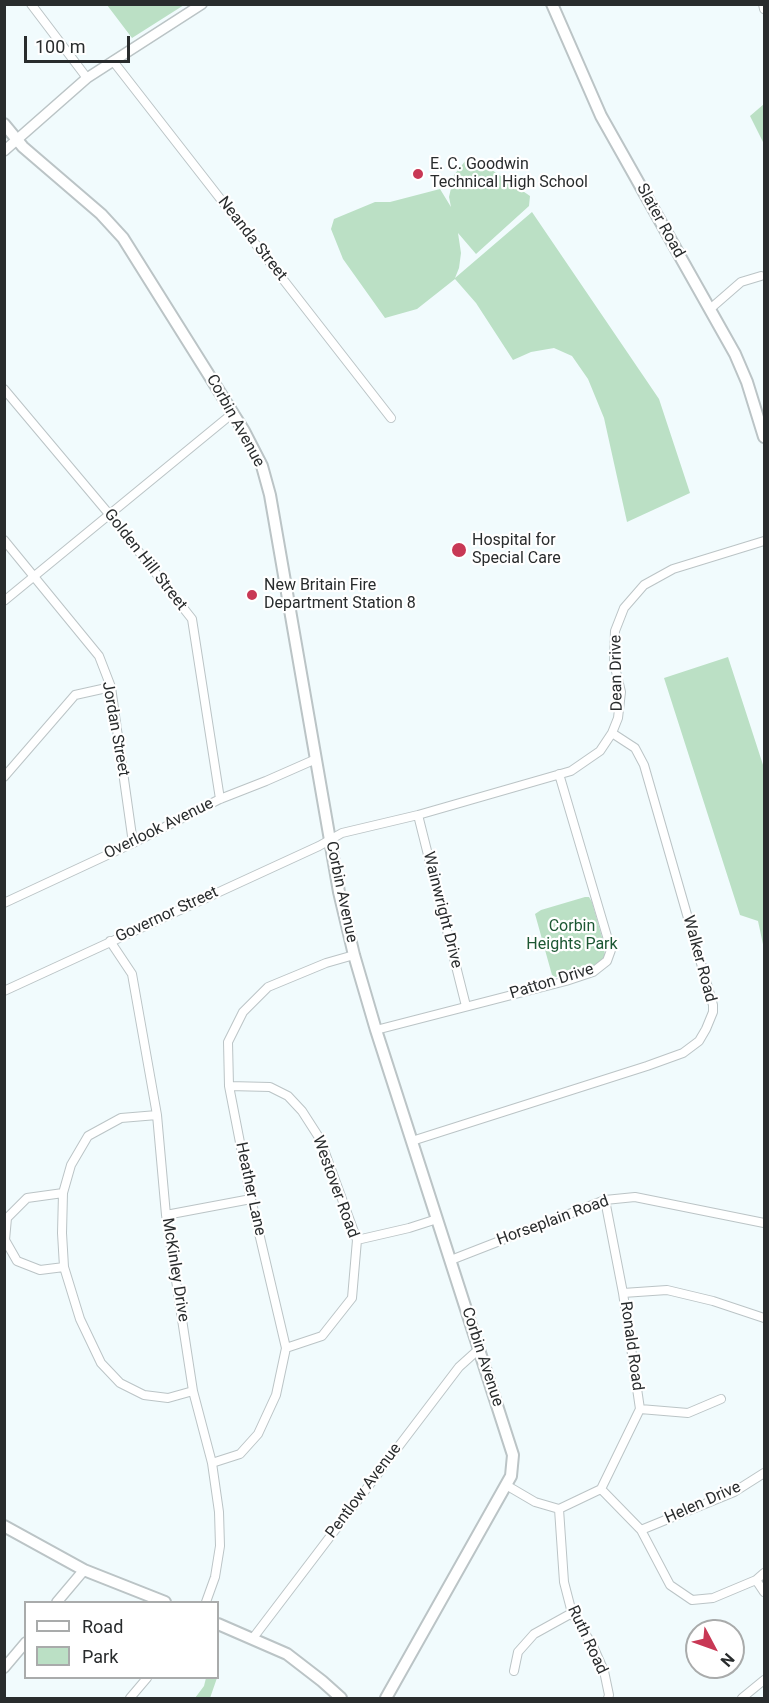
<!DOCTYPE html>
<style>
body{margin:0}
#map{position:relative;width:769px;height:1703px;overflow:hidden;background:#f1fbfd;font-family:Roboto,sans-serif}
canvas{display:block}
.frame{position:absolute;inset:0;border:6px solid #292c2d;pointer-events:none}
.legend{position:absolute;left:24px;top:1601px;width:195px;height:78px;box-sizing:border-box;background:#fff;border:2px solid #a9abab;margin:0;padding:8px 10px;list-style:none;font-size:18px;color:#292c2d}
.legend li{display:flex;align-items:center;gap:12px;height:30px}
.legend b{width:30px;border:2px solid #a9abab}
.north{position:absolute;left:685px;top:1619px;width:60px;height:60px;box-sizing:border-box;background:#fff;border:2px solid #a9abab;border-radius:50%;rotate:131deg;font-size:16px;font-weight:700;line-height:24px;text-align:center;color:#292c2d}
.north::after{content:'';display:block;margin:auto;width:21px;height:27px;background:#c83855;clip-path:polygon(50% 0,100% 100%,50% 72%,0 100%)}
.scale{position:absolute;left:24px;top:36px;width:106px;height:27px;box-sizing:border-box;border:3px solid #292c2d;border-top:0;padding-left:8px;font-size:18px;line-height:21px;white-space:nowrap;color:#292c2d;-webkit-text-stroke:4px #fff;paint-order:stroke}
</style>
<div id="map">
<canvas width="769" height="1703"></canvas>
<div class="frame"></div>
<ul class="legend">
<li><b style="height:8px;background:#fff"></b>Road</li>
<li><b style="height:16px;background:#bbe0c5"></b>Park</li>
</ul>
<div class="north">N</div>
<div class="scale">100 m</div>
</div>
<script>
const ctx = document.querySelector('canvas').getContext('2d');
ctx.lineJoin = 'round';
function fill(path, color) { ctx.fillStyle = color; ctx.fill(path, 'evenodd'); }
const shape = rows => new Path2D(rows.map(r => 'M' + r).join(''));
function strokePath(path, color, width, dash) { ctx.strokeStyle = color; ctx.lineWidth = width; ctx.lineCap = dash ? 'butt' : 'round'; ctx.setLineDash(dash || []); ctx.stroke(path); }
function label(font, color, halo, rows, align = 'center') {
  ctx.font = font + ' Roboto,sans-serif'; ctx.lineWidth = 4.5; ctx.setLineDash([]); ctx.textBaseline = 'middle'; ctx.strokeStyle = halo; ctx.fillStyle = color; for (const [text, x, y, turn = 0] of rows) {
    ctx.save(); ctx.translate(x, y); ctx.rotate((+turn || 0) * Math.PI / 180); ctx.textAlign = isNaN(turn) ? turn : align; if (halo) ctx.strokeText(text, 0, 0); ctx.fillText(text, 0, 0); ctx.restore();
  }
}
const green = shape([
 [107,5,184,5,132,38],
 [764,104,764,144,750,116],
 [470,155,530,196,529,206,476,254,458,233,461,253,459,268,455,278,532,212,659,399,690,493,627,522,604,418,588,379,572,356,554,348,531,352,513,360,476,303,455,279,417,309,385,318,343,259,331,229,334,219,375,202,390,202,440,189,451,207,449,197,454,175],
 [728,657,764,768,764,949,758,921,740,915,664,678],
 [585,897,589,897,592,902,604,944,605,957,594,968,555,977,552,975,535,914,541,910],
 [206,1678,217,1678,210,1698,195,1698,204,1686]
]);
const minor = shape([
 [31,4,87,78],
 [763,4,764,9],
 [113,61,391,418],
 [710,309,741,282,761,276],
 [4,389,109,514,192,619,220,799],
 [4,540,99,656,111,687,133,843],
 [4,601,233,413],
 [4,777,75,695,111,687],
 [418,815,466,1006],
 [4,903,133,843,220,799,266,781,316,759],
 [110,941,132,974,157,1115,166,1215,193,1391,212,1463,219,1512,220,1546,215,1577,206,1602],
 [4,991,319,846,342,833,418,815,571,771,600,751,612,733,618,718,621,692,614,663,615,631,624,608,644,585,673,569,764,541],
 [376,1030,566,981,593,972,607,961,611,950,609,943,559,774],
 [229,1086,270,1087,288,1096,302,1111,320,1139,357,1240,352,1298,322,1336,286,1348],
 [157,1115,121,1118,88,1136,71,1165,63,1193,62,1233,64,1267,80,1319,101,1363,120,1383,144,1395,168,1398,193,1391],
 [412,1141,647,1066,683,1053,699,1041,706,1029,713,1012,713,1005,644,765,635,748,612,733],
 [63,1193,27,1198,7,1218,5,1240,17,1261,40,1270,64,1267],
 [166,1215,251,1199],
 [357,1240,409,1228,437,1219],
 [451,1260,605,1200,635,1197,764,1223],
 [623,1293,667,1290,713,1301,764,1318],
 [640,1409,688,1413,721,1399],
 [212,1463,240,1454,258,1434,276,1395,286,1348,251,1199,229,1086,228,1042,243,1012,268,987,326,963,354,955],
 [506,1485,535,1502,559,1509,601,1489,640,1409,623,1293,605,1200],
 [601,1489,641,1530,670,1585,692,1600,713,1598,756,1580,764,1573],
 [559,1509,564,1582,572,1613,593,1646,604,1671,609,1695,608,1698],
 [641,1530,734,1492,764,1473],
 [756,1580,764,1592],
 [253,1638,459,1367,479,1349],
 [514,1671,518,1652,534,1634,572,1613],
 [130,1698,147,1678],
 [742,1698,764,1680]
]);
const tertiary = shape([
 [4,151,87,78,202,4],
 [57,1602,84,1570],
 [4,1668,26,1642]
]);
const secondary = shape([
 [552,4,601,116,735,354,747,382,764,437],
 [4,124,23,147,101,214,123,238,244,431,262,466,270,495,339,892,354,955,376,1030,513,1455,511,1476,386,1698],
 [4,1526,84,1570,165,1602],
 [218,1624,287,1654,322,1681,341,1698]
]);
const markers = [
 [418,174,6,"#c83855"],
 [459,550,8,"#c83855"],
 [252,595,6,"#c83855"]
];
const poiNames = [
 ["E. C. Goodwin",430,165],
 ["Technical High School",430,183],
 ["Hospital for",472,541],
 ["Special Care",472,559],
 ["New Britain Fire",264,586],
 ["Department Station 8",264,604]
];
const streetNames = [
 ["Slater Road",660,221,61],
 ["Neanda Street",252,239,52],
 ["Corbin Avenue",235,421,61],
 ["Golden Hill Street",145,560,52],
 ["Dean Drive",617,673,-91],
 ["Jordan Street",115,729,80],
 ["Overlook Avenue",159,829,-26],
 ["Corbin Avenue",341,892,78],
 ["Wainwright Drive",442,910,76],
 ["Governor Street",167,915,-25],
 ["Walker Road",699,959,75],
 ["Patton Drive",552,982,-17],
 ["Westover Road",335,1187,70],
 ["Heather Lane",250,1189,78],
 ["Horseplain Road",553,1221,-20],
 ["McKinley Drive",175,1270,81],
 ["Ronald Road",631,1346,82],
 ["Corbin Avenue",482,1357,72],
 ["Pentlow Avenue",364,1491,-53],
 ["Helen Drive",703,1503,-24],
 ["Ruth Road",587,1640,65]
];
const parkNames = [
 ["Corbin",572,927],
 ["Heights Park",572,945]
];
fill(green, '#bbe0c5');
strokePath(minor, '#bbc4c6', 10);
strokePath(tertiary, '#bbc4c6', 12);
strokePath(secondary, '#bbc4c6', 14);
strokePath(minor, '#fff', 8);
strokePath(tertiary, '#fff', 9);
strokePath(secondary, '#fff', 10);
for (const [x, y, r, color] of markers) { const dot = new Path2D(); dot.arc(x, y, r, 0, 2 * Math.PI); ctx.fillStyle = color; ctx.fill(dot); strokePath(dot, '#fff', 2); }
label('16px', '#292c2d', '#fff', poiNames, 'left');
label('16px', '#292c2d', '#fff', streetNames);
label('16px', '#1c5733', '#fff', parkNames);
</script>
